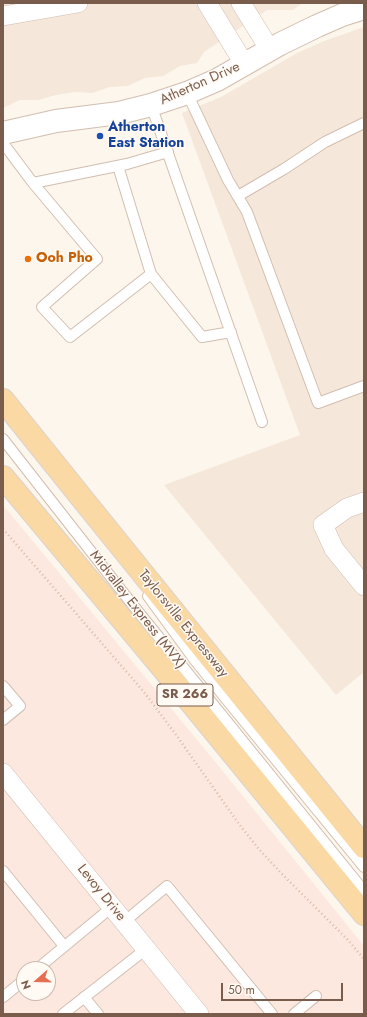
<!DOCTYPE html>
<style>
body{margin:0}
#map{position:relative;width:367px;height:1017px;overflow:hidden;background:#fdf6ec;font-family:Jost,sans-serif}
canvas{display:block}
.frame{position:absolute;inset:0;border:4px solid #7a5c4d;pointer-events:none}
.north{position:absolute;left:16px;top:961px;width:40px;height:40px;box-sizing:border-box;background:#fffaf3;border:1px solid #cabbb1;border-radius:50%;rotate:250deg;font-size:11px;font-weight:700;line-height:16px;text-align:center;color:#7a5c4d}
.north::after{content:'';display:block;margin:auto;width:14px;height:18px;background:#e76f51;clip-path:polygon(50% 0,100% 100%,50% 72%,0 100%)}
.scale{position:absolute;left:221px;top:983px;width:122px;height:18px;box-sizing:border-box;border:2px solid #7a5c4d;border-top:0;padding-left:5px;font-size:12px;line-height:14px;white-space:nowrap;color:#7a5c4d;-webkit-text-stroke:3px #fffaf3;paint-order:stroke}
</style>
<div id="map">
<canvas width="367" height="1017"></canvas>
<div class="frame"></div>
<div class="north">N</div>
<div class="scale">50 m</div>
</div>
<script>
const ctx = document.querySelector('canvas').getContext('2d');
ctx.lineJoin = 'round';
function fill(path, color) { ctx.fillStyle = color; ctx.fill(path, 'evenodd'); }
const shape = rows => new Path2D(rows.map(r => 'M' + r).join(''));
function strokePath(path, color, width, dash) { ctx.strokeStyle = color; ctx.lineWidth = width; ctx.lineCap = dash ? 'butt' : 'round'; ctx.setLineDash(dash || []); ctx.stroke(path); }
function label(font, color, halo, rows, align = 'center') {
  ctx.font = font + ' Jost,sans-serif'; ctx.lineWidth = 3; ctx.setLineDash([]); ctx.textBaseline = 'middle'; ctx.strokeStyle = halo; ctx.fillStyle = color; for (const [text, x, y, turn = 0] of rows) {
    ctx.save(); ctx.translate(x, y); ctx.rotate((+turn || 0) * Math.PI / 180); ctx.textAlign = isNaN(turn) ? turn : align; if (halo) ctx.strokeText(text, 0, 0); ctx.fillText(text, 0, 0); ctx.restore();
  }
}
const residential = shape([
 [3,3,303,3,293,10,267,10,204,52,197,63,180,66,163,76,145,78,128,86,110,87,92,93,75,92,56,95,38,100,20,100,3,108],
 [364,27,364,672,336,695,164,485,300,435,182,113,221,97,297,53,324,41]
]);
const commercial = shape([
 [3,505,217,764,364,946,364,1014,3,1014],
 [24,969,48,969,48,993,24,993]
]);
const path = shape([
 [3,529,144,692,174,732,239,824,258,848,281,873,347,939,364,959]
]);
const service = shape([
 [187,93,228,180,247,212,318,403,364,386],
 [151,105,262,422],
 [3,143,33,183,127,164,168,152],
 [33,183,97,259,42,307,70,337,151,274,118,166],
 [238,196,284,169,325,142,364,123],
 [151,274,202,337,231,332],
 [3,439,132,604,364,891],
 [148,596,194,659,231,705,364,867],
 [3,686,20,706,3,720],
 [3,871,64,946],
 [124,922,167,886,272,1014],
 [37,969,112,907],
 [3,997,24,980],
 [84,997,98,1014],
 [63,1014,146,949],
 [294,1014,316,996]
]);
const minor = shape([
 [207,3,245,65],
 [241,3,270,50],
 [3,16,78,3],
 [364,502,347,508,323,525,334,549,364,586],
 [3,773,199,1014]
]);
const tertiary = shape([
 [3,133,56,121,119,113,151,105,187,93,217,80,280,44,317,26,342,15,364,8]
]);
const primary = shape([
 [3,400,89,507,364,847],
 [3,477,161,666,364,914]
]);
const markers = [
 [100,136,4,"#1a4fb4"],
 [28,259,4,"#e8710a"]
];
const shields = [
 [185,695,56]
];
const shieldNames = [
 ["SR 266",185,695]
];
const streetNames = [
 ["Atherton Drive",200,84,-24],
 ["Midvalley Express (MVX)",137,610,52],
 ["Taylorsville Expressway",183,624,51],
 ["Levoy Drive",101,893,51]
];
const transitNames = [
 ["Atherton",108,128],
 ["East Station",108,144]
];
const foodNames = [
 ["Ooh Pho",36,259]
];
fill(residential, '#f5e8da');
fill(commercial, '#fde8e0');
strokePath(service, '#d1beb0', 12);
strokePath(minor, '#d1beb0', 20);
strokePath(tertiary, '#d1beb0', 24);
strokePath(primary, '#dad1cd', 24);
strokePath(path, '#d9b8a5', 2.5, [1, 3]);
strokePath(service, '#fff', 10);
strokePath(minor, '#fff', 19);
strokePath(tertiary, '#fff', 22);
strokePath(primary, '#fbd9a5', 22);
for (const [x, y, r, color] of markers) { const dot = new Path2D(); dot.arc(x, y, r, 0, 2 * Math.PI); ctx.fillStyle = color; ctx.fill(dot); strokePath(dot, '#fffaf3', 1.5); }
for (const [x, y, w] of shields) { const box = new Path2D(); box.roundRect(x - w / 2, y - 11, w, 22, 3); ctx.fillStyle = '#fffaf3'; ctx.fill(box); strokePath(box, '#7a5c4d', 1); }
label('bold 13px', '#7a5c4d', null, shieldNames);
label('14px', '#7a5c4d', '#fffaf3', streetNames);
label('bold 14px', '#164399', '#fffaf3', transitNames, 'left');
label('bold 14px', '#c56008', '#fffaf3', foodNames, 'left');
</script>
